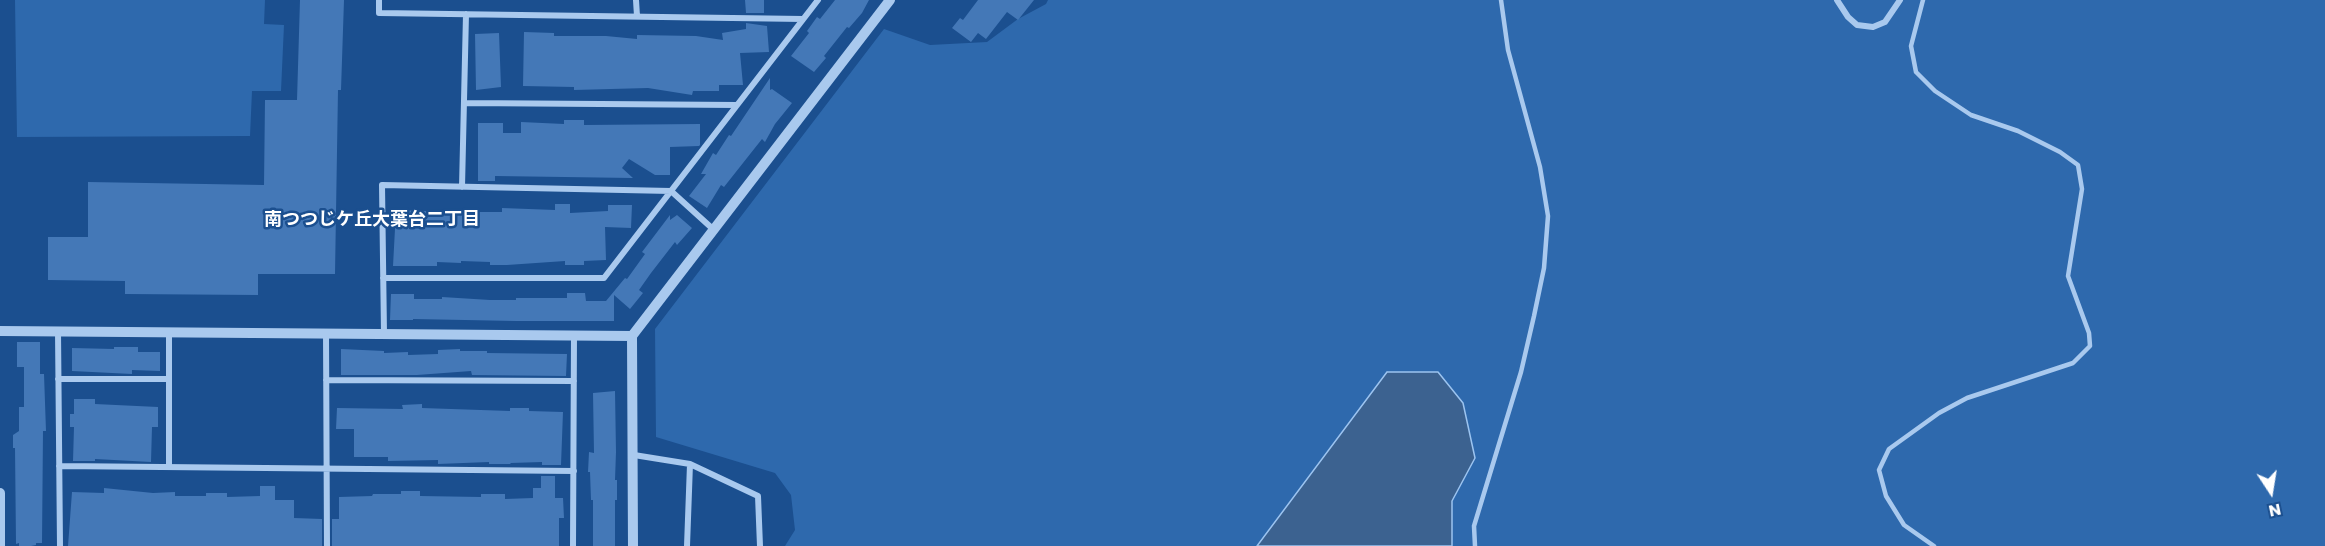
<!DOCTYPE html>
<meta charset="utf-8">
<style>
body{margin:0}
#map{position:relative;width:2325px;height:546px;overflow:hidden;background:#1b4f8f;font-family:Poppins,sans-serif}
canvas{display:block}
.north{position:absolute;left:2241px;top:462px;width:60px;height:60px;-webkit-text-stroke:4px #1b4f8f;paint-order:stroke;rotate:168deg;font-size:16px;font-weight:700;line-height:24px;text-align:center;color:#fff}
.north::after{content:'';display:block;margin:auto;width:21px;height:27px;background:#fff;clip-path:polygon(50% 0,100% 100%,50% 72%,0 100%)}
</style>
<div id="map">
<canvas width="2325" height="546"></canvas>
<div class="north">N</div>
</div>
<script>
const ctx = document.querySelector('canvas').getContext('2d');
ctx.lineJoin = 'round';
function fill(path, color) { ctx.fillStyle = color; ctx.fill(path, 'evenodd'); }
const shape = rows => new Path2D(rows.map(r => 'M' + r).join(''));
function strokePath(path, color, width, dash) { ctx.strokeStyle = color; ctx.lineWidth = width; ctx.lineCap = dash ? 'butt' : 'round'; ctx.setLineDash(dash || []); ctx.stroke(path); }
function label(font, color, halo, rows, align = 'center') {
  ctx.font = font + ' Poppins,"Noto Sans JP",sans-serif'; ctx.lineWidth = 5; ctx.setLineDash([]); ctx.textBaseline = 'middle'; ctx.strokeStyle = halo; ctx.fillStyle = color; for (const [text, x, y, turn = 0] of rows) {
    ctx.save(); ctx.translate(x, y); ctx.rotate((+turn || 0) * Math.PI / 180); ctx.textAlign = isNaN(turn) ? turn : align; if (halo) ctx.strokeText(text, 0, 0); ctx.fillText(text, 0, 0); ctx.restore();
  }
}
const green = shape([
 [15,0,265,0,264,24,284,25,281,91,252,91,250,136,17,137],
 [1048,0,2325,0,2325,546,1452,546,1452,501,1475,458,1387,372,1257,546,785,546,795,530,791,495,775,473,656,437,655,329,884,29,930,45,987,42,1018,19,1046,4]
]);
const water = shape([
 [1387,372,1438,372,1463,403,1475,458,1452,501,1452,546,1257,546,1387,372]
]);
const building = shape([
 [300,0,344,0,341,90,338,90,335,274,258,274,258,295,125,294,125,281,48,280,48,237,88,237,88,182,264,185,265,100,297,100],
 [745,0,764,0,764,13,746,13],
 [835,0,869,0,862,13,849,28,847,27,824,56,826,58,814,72,791,56,809,33,807,31,817,17,820,19],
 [978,0,1034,0,1018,20,1007,12,986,39,978,33,971,42,952,28,960,18,963,20],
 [746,23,767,26,769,52,740,53,743,85,719,85,719,91,693,91,692,95,648,88,574,90,574,87,523,86,524,32,554,33,554,36,606,36,637,39,637,35,696,36,723,40,722,33,746,29],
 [499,33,501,87,476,90,475,34],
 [770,78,770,90,772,89,792,103,775,124,765,142,762,139,724,187,721,185,707,208,689,196,706,174,701,174,713,153,716,155,729,135,731,136],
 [564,120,584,120,584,125,700,124,700,145,699,146,670,147,670,175,655,175,629,159,622,168,633,178,495,176,495,181,478,181,478,123,503,123,503,133,521,133,521,122,564,124],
 [555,204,570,204,570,213,608,211,608,205,632,205,631,228,605,227,606,260,584,261,584,265,565,265,565,261,507,265,490,265,490,262,461,261,461,263,437,262,437,266,393,266,396,210,451,212,451,210,470,210,470,212,502,212,502,208,555,210],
 [670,215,670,220,677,215,692,228,677,245,675,242,651,273,639,290,643,293,630,309,614,295,614,321,516,321,413,319,413,320,390,320,391,294,414,294,414,299,442,299,442,297,490,300,516,300,516,298,567,298,567,293,585,293,586,301,606,301,625,278,627,279,645,254,642,252],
 [17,342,40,342,40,374,44,374,46,431,43,431,42,543,36,543,36,545,31,546,19,546,19,543,16,544,15,448,13,448,13,435,19,431,19,407,24,407,24,367,17,367],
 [114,347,138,347,138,352,160,352,160,371,132,370,132,374,72,371,72,348,114,349],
 [341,349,384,351,384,353,408,352,408,355,438,354,438,350,460,349,460,351,487,351,487,353,567,354,566,376,472,375,471,371,417,375,341,375],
 [615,391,616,452,615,480,617,480,617,500,615,500,615,546,593,546,593,500,591,500,590,472,588,472,589,452,594,453,593,393],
 [74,399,95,399,95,404,158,407,158,427,152,427,151,462,95,459,95,461,73,461,74,427,70,427,70,414,74,414],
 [422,404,422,408,510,411,510,408,529,408,529,411,563,412,561,465,542,465,542,462,511,463,510,464,489,464,489,462,438,464,438,460,388,461,388,457,354,457,354,429,336,429,337,408,403,409,402,405],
 [541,476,555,476,555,498,563,498,564,518,559,518,559,546,332,546,332,519,339,519,339,497,372,496,373,494,401,494,401,491,420,491,420,496,481,497,481,494,505,494,505,499,533,498,533,488,541,488],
 [260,486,275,486,275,500,294,500,294,518,322,519,322,546,68,546,72,492,104,493,104,488,153,493,175,492,175,496,206,496,206,493,227,493,227,497,260,496]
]);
const service = shape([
 [1923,0,1911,46,1916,72,1935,91,1971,115,2018,131,2060,152,2078,165,2082,189,2068,276,2089,333,2090,346,2073,363,1967,398,1939,413,1889,449,1879,470,1886,496,1904,525,1934,546],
 [1475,546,1474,526,1521,372,1534,316,1544,268,1548,216,1540,167,1508,50,1501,0]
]);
const minor = shape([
 [379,0,379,13,803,19],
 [636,0,637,16],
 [1837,0,1848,17,1857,25,1873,27,1885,22,1900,0],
 [464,103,737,105],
 [462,187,466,14],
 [383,278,604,278,818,0],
 [58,331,60,546],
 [169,332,169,467],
 [326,333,327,546],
 [384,334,382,185,671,191,714,230],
 [58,379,169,379],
 [326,380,574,381],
 [634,455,690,464,758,496,760,546],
 [59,466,574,471],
 [573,546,574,335],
 [687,546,690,464]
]);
const tertiary = shape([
 [0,331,632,336],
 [0,493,0,546],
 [633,546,632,336,890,0]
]);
const neighbourhoodNames = [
 ["南つつじケ丘大葉台二丁目",372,220]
];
fill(green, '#2e69ad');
fill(water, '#3c6290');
strokePath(water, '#9cc4f0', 1.5);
fill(building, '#4478b7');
strokePath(service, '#a9c9ee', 4.5);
strokePath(minor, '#a9c9ee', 6);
strokePath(tertiary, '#a9c9ee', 10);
label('bold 18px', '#fff', '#1b4f8f', neighbourhoodNames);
</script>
